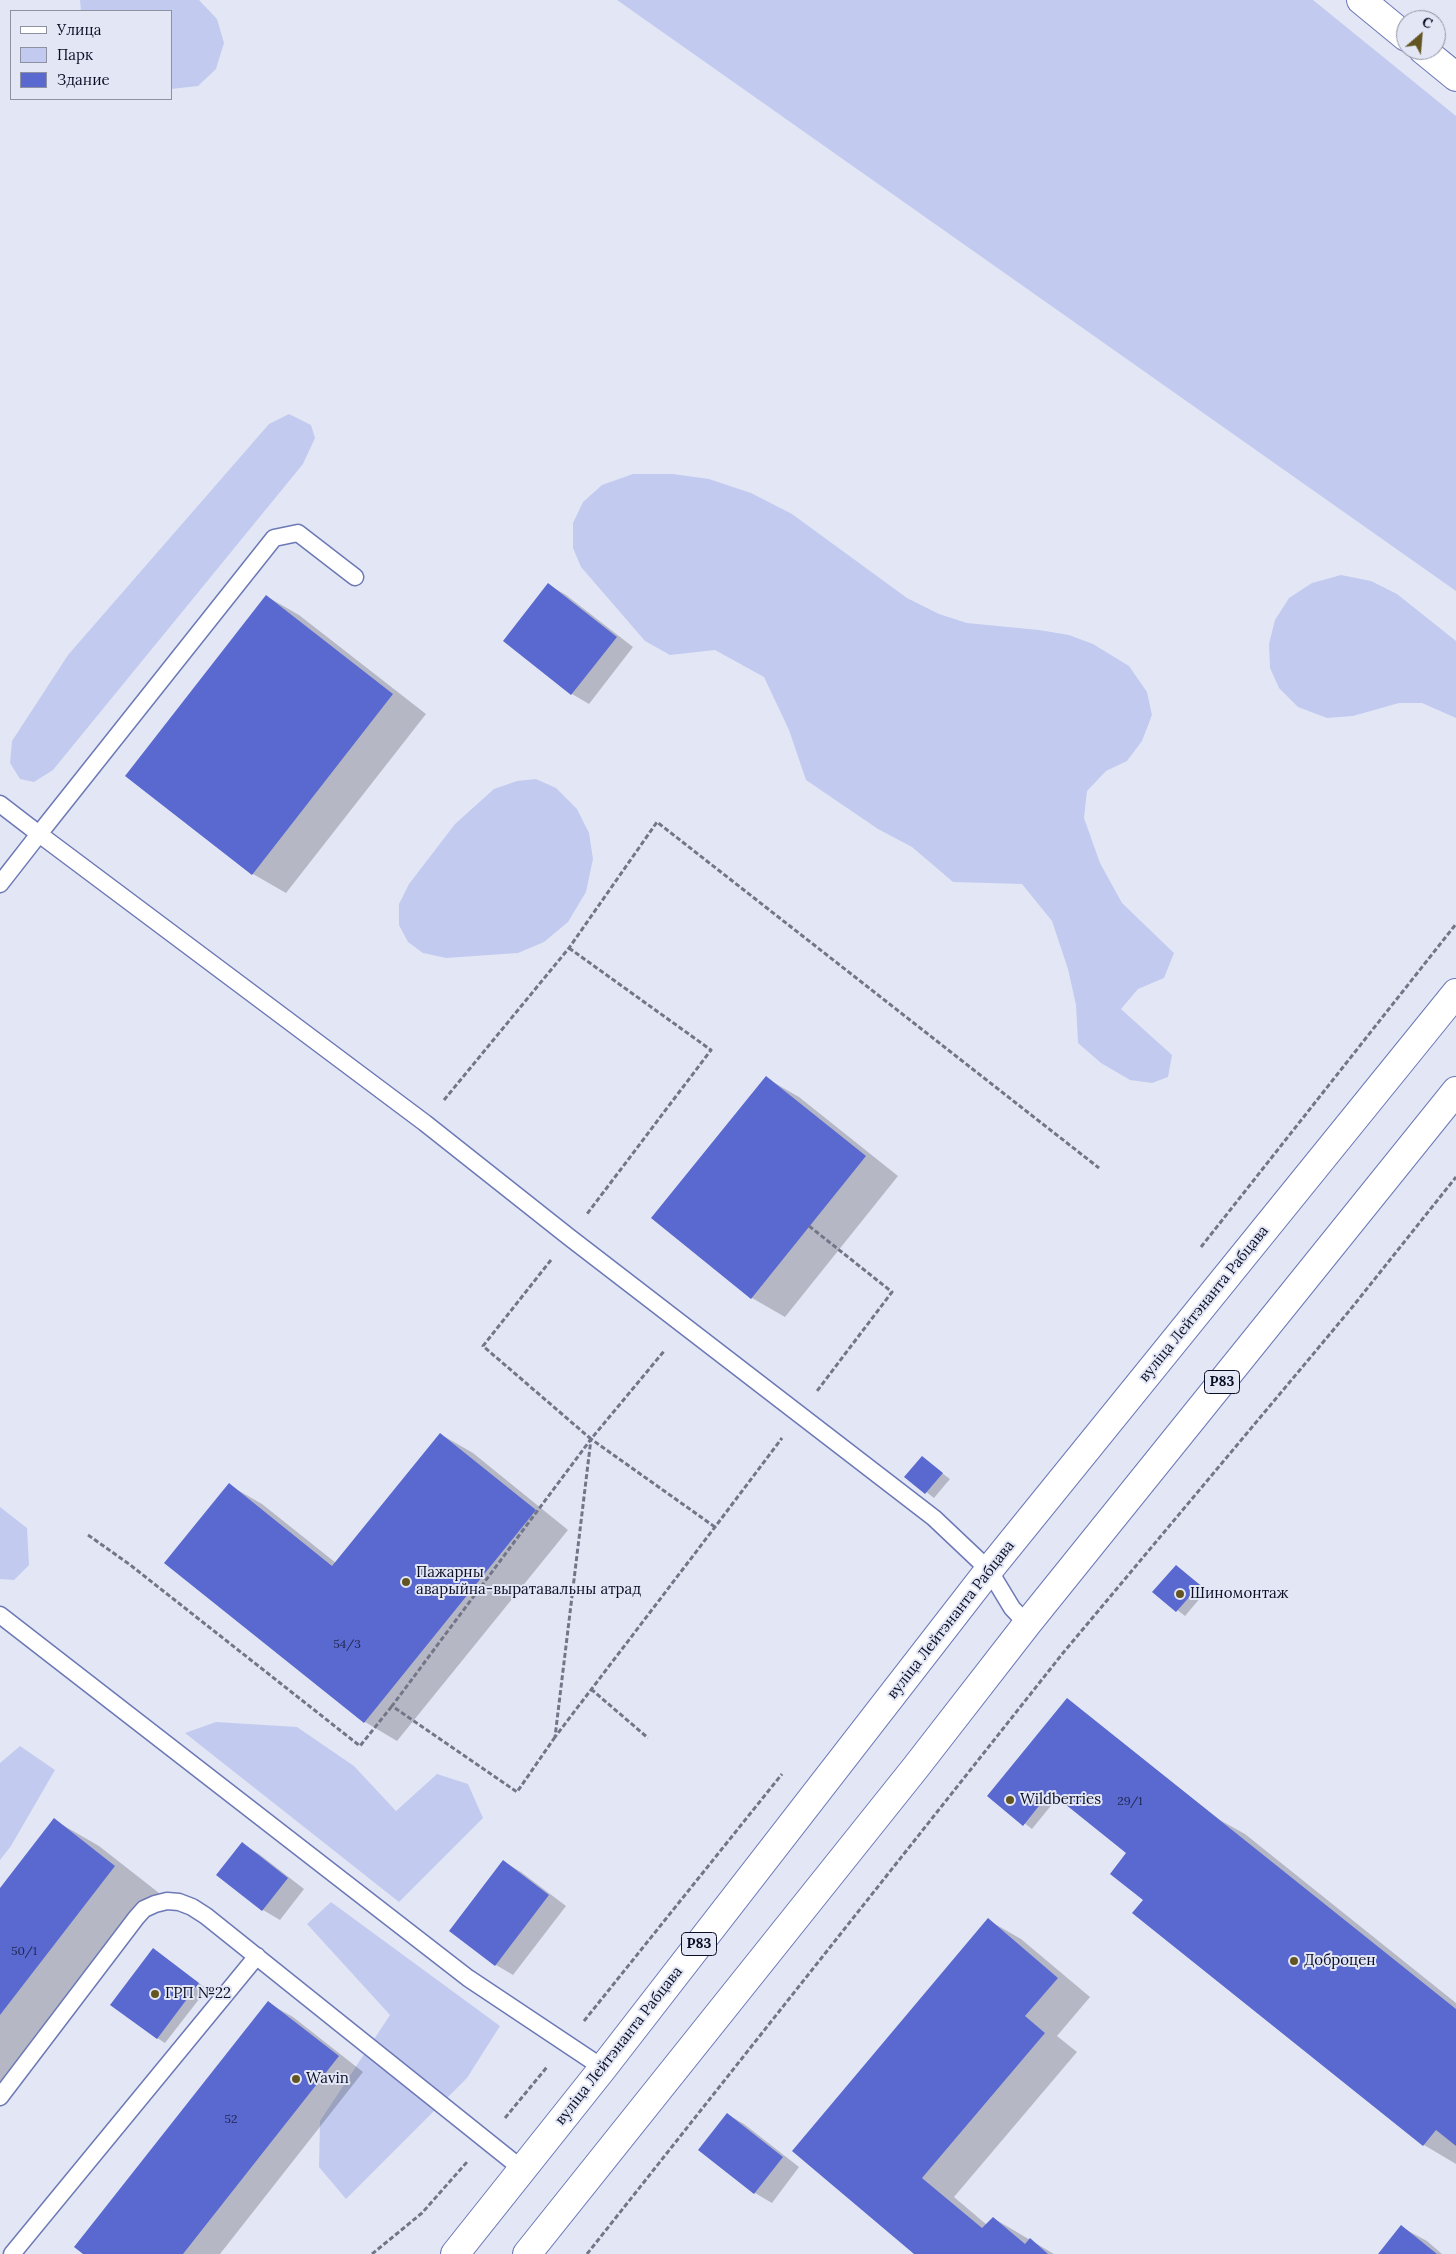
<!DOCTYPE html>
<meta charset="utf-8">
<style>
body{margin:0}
#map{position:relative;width:1456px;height:2254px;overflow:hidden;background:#e3e7f5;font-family:Lora,serif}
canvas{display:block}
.legend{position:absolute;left:10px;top:10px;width:162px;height:90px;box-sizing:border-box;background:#e3e7f5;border:1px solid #8d91a2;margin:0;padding:6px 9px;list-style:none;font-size:15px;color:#0b0f26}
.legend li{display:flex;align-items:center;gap:10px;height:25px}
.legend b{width:25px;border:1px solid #8d91a2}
.north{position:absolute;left:1396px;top:10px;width:50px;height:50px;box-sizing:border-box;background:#e3e7f5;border:1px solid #8d91a2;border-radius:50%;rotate:27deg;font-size:14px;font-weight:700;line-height:20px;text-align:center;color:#0b0f26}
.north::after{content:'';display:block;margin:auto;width:18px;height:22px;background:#635522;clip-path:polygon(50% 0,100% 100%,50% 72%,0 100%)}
</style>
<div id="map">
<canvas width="1456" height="2254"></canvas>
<ul class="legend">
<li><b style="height:6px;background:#fff"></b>Улица</li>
<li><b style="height:14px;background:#c2cbef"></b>Парк</li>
<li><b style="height:14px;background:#5a69cf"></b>Здание</li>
</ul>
<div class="north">С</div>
</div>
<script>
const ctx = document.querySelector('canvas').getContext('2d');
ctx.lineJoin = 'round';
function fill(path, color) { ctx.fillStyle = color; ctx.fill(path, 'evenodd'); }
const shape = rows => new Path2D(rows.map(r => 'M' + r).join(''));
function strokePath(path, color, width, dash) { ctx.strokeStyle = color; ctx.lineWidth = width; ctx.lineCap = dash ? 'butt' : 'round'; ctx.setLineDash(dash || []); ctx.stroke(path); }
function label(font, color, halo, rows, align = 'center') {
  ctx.font = font + ' Lora,serif'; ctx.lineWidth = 4; ctx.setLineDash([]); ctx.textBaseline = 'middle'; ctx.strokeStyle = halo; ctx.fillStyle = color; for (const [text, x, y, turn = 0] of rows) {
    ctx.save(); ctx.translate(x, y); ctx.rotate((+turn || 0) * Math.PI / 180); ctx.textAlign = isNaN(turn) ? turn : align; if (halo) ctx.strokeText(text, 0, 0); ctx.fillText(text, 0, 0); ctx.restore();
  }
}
const green = shape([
 [80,0,199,0,217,19,224,43,216,69,198,86,171,89,171,11,81,11],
 [617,0,1313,0,1456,116,1456,591],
 [289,414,311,425,315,438,303,464,53,770,34,782,20,779,10,763,12,741,68,655,269,424],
 [633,474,673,474,709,479,751,493,792,514,907,598,939,614,967,623,1039,630,1069,635,1093,644,1129,666,1147,692,1152,715,1142,741,1127,761,1106,771,1087,791,1084,818,1100,863,1122,903,1174,953,1164,978,1138,989,1121,1009,1172,1055,1168,1077,1152,1083,1130,1080,1101,1063,1078,1043,1076,1005,1068,969,1052,921,1022,884,953,882,912,847,878,829,806,780,789,730,764,677,715,650,670,655,645,641,581,567,573,548,573,523,583,502,602,485],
 [1341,575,1371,581,1397,594,1456,641,1456,718,1422,703,1399,703,1353,716,1327,718,1298,707,1279,688,1270,668,1269,644,1275,620,1289,598,1312,583],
 [536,779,556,788,577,809,589,833,593,859,586,892,568,922,544,942,518,953,446,958,423,953,408,942,399,925,399,904,409,884,455,824,494,789,517,781],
 [0,1507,27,1528,29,1565,14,1580,0,1579],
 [216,1722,297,1727,354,1766,396,1811,437,1774,468,1784,483,1818,399,1902,185,1733],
 [20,1746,55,1770,11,1846,0,1860,0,1763],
 [331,1902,500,2026,467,2078,346,2199,319,2167,320,2121,390,2015,307,1924]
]);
const shadow = shape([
 [549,585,566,595,633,647,589,704,572,694,504,641],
 [266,596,299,615,426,714,286,893,253,874],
 [766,1078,799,1097,898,1176,785,1317,752,1298],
 [440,1434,473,1453,568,1530,397,1741,365,1722,229,1485,262,1504,336,1563],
 [922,1458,950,1479,934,1498,906,1476],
 [1176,1566,1207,1590,1185,1616,1154,1592],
 [1067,1699,1220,1820,1245,1834,1456,2003,1456,2164,1424,2145,1134,1913,1144,1900,1128,1853,1058,1797,1032,1829,989,1796],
 [54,1820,99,1846,159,1893,0,2099,0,1890],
 [242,1844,259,1854,304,1889,280,1920,263,1910,218,1875],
 [504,1862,521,1872,566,1906,513,1975,496,1965,451,1931],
 [988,1920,1021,1939,1090,1997,1057,2036,1077,2052,954,2197,987,2225,993,2218,1054,2254,916,2254,794,2150],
 [153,1950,207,1989,165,2043,157,2038],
 [268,2003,293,2017,363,2072,220,2254,85,2254],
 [727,2114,744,2124,799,2167,772,2203,755,2193],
 [1401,2227,1427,2241,1442,2254,1380,2254]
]);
const building = shape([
 [548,583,617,637,571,695,503,641],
 [266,595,393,694,252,875,125,776],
 [766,1076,866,1156,751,1299,651,1218],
 [440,1433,536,1510,364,1723,164,1563,229,1483,332,1566],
 [922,1456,943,1473,925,1494,904,1477],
 [1176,1565,1200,1585,1176,1612,1152,1592],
 [1067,1698,1456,2009,1456,2146,1436,2130,1423,2146,1132,1913,1143,1900,1110,1874,1126,1853,1050,1792,1023,1826,987,1796],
 [54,1818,115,1866,0,2015,0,1888],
 [242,1842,288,1878,262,1911,216,1875],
 [503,1860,549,1895,495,1966,449,1931],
 [988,1918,1058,1978,1025,2016,1045,2033,922,2178,982,2228,993,2217,1025,2244,1030,2238,1048,2254,914,2254,792,2151],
 [153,1948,199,1983,157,2039,110,2005],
 [268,2001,339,2056,183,2254,83,2254,74,2247],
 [727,2113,783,2157,754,2194,698,2150],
 [1401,2225,1437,2254,1378,2254]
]);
const path = shape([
 [569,948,711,1050,587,1214],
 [444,1100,569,948,657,822,1099,1168],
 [809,1226,892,1292,817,1391],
 [1201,1247,1456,924],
 [551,1260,483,1346,591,1439],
 [715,1527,591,1439,555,1737,715,1527,782,1438],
 [88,1535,129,1564,360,1746,392,1706],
 [591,1689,648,1738],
 [555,1737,517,1792,392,1706,591,1439,665,1350],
 [584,2021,782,1774],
 [505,2118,547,2067],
 [372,2254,422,2213,467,2162],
 [587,2254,1063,1653,1350,1310,1456,1177]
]);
const service = shape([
 [0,804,39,834,274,538,298,533,355,577],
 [0,884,39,834,425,1123,569,1237,934,1518,989,1570,1012,1608,1027,1624],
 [0,1615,468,1978,603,2068],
 [0,2097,136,1918,144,1909,155,1904,167,1901,179,1902,192,1907,206,1916,522,2169],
 [12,2254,257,1956]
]);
const minor = shape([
 [1361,0,1406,37],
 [1423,50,1456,77]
]);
const trunk = shape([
 [455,2254,603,2068,989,1570,1456,993],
 [527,2254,916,1767,1027,1624,1456,1091]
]);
const markers = [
 [406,1582,5,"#635522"],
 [1180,1594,5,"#635522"],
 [1010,1800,5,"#635522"],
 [1294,1961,5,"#635522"],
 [155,1994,5,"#635522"],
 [296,2079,5,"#635522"]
];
const numberNames = [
 ["54/3",347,1645],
 ["29/1",1130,1802],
 ["50/1",24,1952],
 ["52",231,2120]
];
const shields = [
 [1222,1382,35],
 [699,1944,35]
];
const shieldNames = [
 ["Р83",1222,1382],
 ["Р83",699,1944]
];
const streetNames = [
 ["вуліца Лейтэнанта Рабцава",1204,1304,-51],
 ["вуліца Лейтэнанта Рабцава",951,1620,-52],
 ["вуліца Лейтэнанта Рабцава",619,2046,-52]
];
const poiNames = [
 ["Пажарны",416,1573],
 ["аварыйна-выратавальны атрад",416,1590],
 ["Шиномонтаж",1190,1594],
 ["Wildberries",1020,1800],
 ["Доброцен",1304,1961],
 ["ГРП №22",165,1994],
 ["Wavin",306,2079]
];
fill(green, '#c2cbef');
fill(shadow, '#0003');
fill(building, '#5a69cf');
strokePath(service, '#6c79b6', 19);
strokePath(minor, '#6c79b6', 30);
strokePath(trunk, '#6c79b6', 30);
strokePath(path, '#727688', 3, [5, 2.5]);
strokePath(service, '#fff', 16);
strokePath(minor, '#fff', 28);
strokePath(trunk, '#fff', 28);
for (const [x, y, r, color] of markers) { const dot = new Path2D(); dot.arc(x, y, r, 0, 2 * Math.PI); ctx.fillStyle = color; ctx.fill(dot); strokePath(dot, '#e3e7f5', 2); }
label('12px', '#1f2650', null, numberNames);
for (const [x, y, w] of shields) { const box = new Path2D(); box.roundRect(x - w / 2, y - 11.5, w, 23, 4); ctx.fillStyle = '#e3e7f5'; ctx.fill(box); strokePath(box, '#0b0f26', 1); }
label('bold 14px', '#0b0f26', null, shieldNames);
label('15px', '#0b0f26', '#e3e7f5', streetNames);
label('15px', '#0b0f26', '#e3e7f5', poiNames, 'left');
</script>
